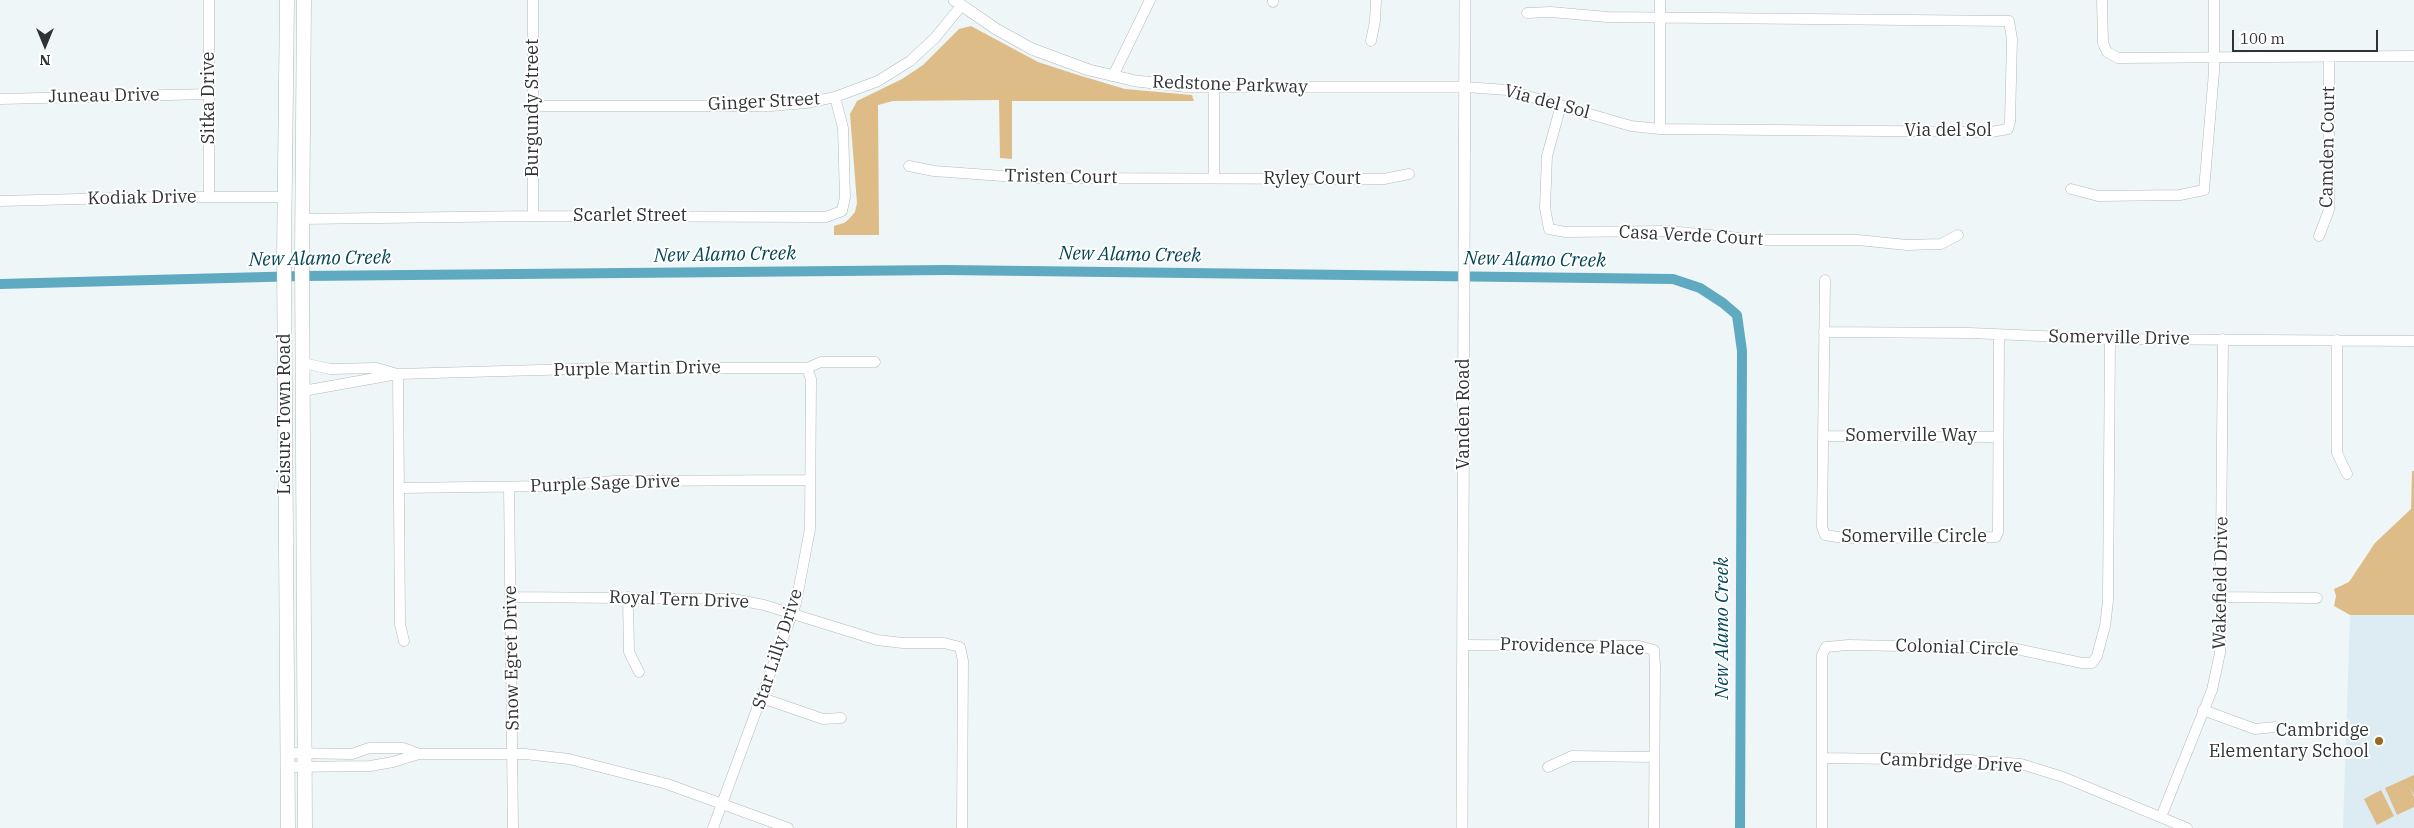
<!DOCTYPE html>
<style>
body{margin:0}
#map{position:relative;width:2414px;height:828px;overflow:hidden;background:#eff6f8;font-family:"IBM Plex Serif",serif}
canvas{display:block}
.north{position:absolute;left:20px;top:20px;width:50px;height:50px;-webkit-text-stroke:4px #fff;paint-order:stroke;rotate:180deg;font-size:14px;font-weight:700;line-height:20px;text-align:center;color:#303334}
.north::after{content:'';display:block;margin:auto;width:18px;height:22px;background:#303334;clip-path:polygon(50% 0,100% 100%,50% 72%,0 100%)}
.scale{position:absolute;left:2232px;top:30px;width:146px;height:22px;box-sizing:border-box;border:2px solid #303334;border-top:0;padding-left:6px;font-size:15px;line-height:18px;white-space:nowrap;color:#303334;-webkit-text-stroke:4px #fff;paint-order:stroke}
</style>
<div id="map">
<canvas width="2414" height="828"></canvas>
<div class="north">N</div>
<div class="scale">100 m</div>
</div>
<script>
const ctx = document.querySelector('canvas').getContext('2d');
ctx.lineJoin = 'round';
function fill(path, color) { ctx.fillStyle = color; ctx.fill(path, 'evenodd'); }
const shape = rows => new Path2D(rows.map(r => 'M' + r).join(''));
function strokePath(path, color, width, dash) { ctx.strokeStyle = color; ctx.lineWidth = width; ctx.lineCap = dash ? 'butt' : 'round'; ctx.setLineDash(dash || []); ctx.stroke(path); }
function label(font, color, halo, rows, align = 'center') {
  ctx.font = font + ' "IBM Plex Serif",serif'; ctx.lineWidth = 4; ctx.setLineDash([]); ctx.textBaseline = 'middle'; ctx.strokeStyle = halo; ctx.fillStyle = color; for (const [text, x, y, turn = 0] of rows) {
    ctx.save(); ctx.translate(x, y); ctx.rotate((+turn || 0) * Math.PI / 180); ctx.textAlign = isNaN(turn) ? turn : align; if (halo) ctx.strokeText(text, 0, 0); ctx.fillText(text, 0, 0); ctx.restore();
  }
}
const built = shape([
 [2350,615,2414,615,2414,828,2343,828]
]);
const green = shape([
 [971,26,1038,62,1078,75,1125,89,1192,95,1194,101,1012,101,1012,159,1000,158,999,100,893,101,878,105,879,235,834,235,834,226,844,223,849,219,855,212,857,203,850,114,857,101,902,79,923,65,959,29],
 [2412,471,2414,471,2414,615,2350,615,2334,606,2336,596,2334,589,2349,582,2375,543,2411,509],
 [2414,775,2414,795,2410,788,2414,797,2414,807,2397,815,2385,788],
 [2381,790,2394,816,2377,825,2364,799]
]);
const canal = shape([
 [0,284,303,276,946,270,1673,279,1700,288,1723,303,1737,315,1742,351,1740,828]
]);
const minor = shape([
 [533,0,533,216],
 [2102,0,2103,43,2107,52,2118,58,2414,56],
 [1273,2,1273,0],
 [1371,41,1375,21,1376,0],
 [1113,76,1150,0],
 [1465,87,1507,90,1631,126,1660,129,1991,132,2008,129,2010,122,2012,39,2009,21,1607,17,1551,12,1527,13],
 [0,99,209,94],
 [1561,105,1547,156,1545,208,1549,229,1565,232,1668,231,1761,240,1858,240,1907,245,1941,244,1958,235],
 [533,106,771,106,806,103,835,97,878,81,910,61,935,38,961,6],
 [1660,129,1660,0],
 [909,166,934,171,1030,178,1384,179,1409,174],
 [1214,178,1214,87],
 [2071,189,2098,196,2180,195,2204,190,2214,72,2214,0],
 [209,197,209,0],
 [0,201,159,197,284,197],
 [302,219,533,216,826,217,842,211,845,197,843,128,835,97],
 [2319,236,2329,210,2329,58],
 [1825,280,1822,527,1825,535,1844,538,1996,537,1998,532,1999,335],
 [1824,332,1970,333,2110,339,2414,341],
 [2337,340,2337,453,2347,474],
 [303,363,330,369,377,368,397,374],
 [398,374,400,624,404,641],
 [303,391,398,374,611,368,807,368,821,362,875,362],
 [1824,436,1998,437],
 [509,487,513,828],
 [401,488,549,486,614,481,810,480],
 [511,597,733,599,764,605,877,640,903,643,944,643,960,647,963,661,962,828],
 [628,597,629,652,639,672],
 [2221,597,2317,598],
 [1463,645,1639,646,1654,650,1655,666,1654,828],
 [762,698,823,719,841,718],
 [2203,710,2255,729,2275,727],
 [288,753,352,754,369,748,403,748,419,754],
 [1823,758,1969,760,2021,764,2063,777,2187,828],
 [288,767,370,766,393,762,419,754,525,754,569,759,667,784,788,828],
 [1548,767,1572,756,1654,757],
 [2161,817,2212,690,2220,653,2223,339],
 [713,828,796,603,810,529,811,379,807,368],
 [1822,828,1822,655,1826,647,1848,645,2012,648,2082,663,2092,663,2097,656,2105,626,2108,601,2110,339]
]);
const tertiary = shape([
 [954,0,996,29,1032,49,1089,70,1136,81,1191,87,1465,87],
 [1462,828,1465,0]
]);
const secondary = shape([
 [287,0,284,256,288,828],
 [304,0,302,256,305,828]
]);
const markers = [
 [2379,741,5,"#976b19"]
];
const streetNames = [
 ["Redstone Parkway",1230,85,2],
 ["Juneau Drive",104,96,-1],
 ["Sitka Drive",209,98,-90],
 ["Ginger Street",764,102,-3],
 ["Via del Sol",1547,102,15],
 ["Burgundy Street",533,108,-90],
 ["Via del Sol",1948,131],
 ["Camden Court",2328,147,-89],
 ["Tristen Court",1061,177,1],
 ["Ryley Court",1312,179],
 ["Kodiak Drive",142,198,-1],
 ["Scarlet Street",630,216],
 ["Casa Verde Court",1691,236,3],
 ["Somerville Drive",2119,338,1],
 ["Purple Martin Drive",637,369,-1],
 ["Leisure Town Road",285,414,-90],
 ["Vanden Road",1464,414,-90],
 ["Somerville Way",1911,436],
 ["Purple Sage Drive",605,484,-2],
 ["Somerville Circle",1914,537],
 ["Wakefield Drive",2221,583,-89],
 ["Royal Tern Drive",679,600,2],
 ["Providence Place",1572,647,2],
 ["Colonial Circle",1957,648,2],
 ["Star Lilly Drive",778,649,-72],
 ["Snow Egret Drive",512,658,-91],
 ["Cambridge Drive",1951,763,3]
];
const poiNames = [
 ["Cambridge",2369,731],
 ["Elementary School",2369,752]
];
const waterNames = [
 ["New Alamo Creek",725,255,-1],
 ["New Alamo Creek",1130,255,1],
 ["New Alamo Creek",320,259,-1],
 ["New Alamo Creek",1535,260,1],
 ["New Alamo Creek",1723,628,-90]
];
fill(built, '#ddecf2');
fill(green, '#debc88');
strokePath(canal, '#5fa9c1', 10);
strokePath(minor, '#b3babc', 11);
strokePath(tertiary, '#b3babc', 12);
strokePath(secondary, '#b3babc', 15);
strokePath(minor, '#fff', 10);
strokePath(tertiary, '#fff', 11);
strokePath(secondary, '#fff', 14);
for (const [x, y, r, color] of markers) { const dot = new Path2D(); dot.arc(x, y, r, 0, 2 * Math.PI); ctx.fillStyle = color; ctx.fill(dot); strokePath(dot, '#fff', 2); }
label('18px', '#303334', '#fff', streetNames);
label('18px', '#303334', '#fff', poiNames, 'right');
label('italic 19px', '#045', '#fff', waterNames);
</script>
